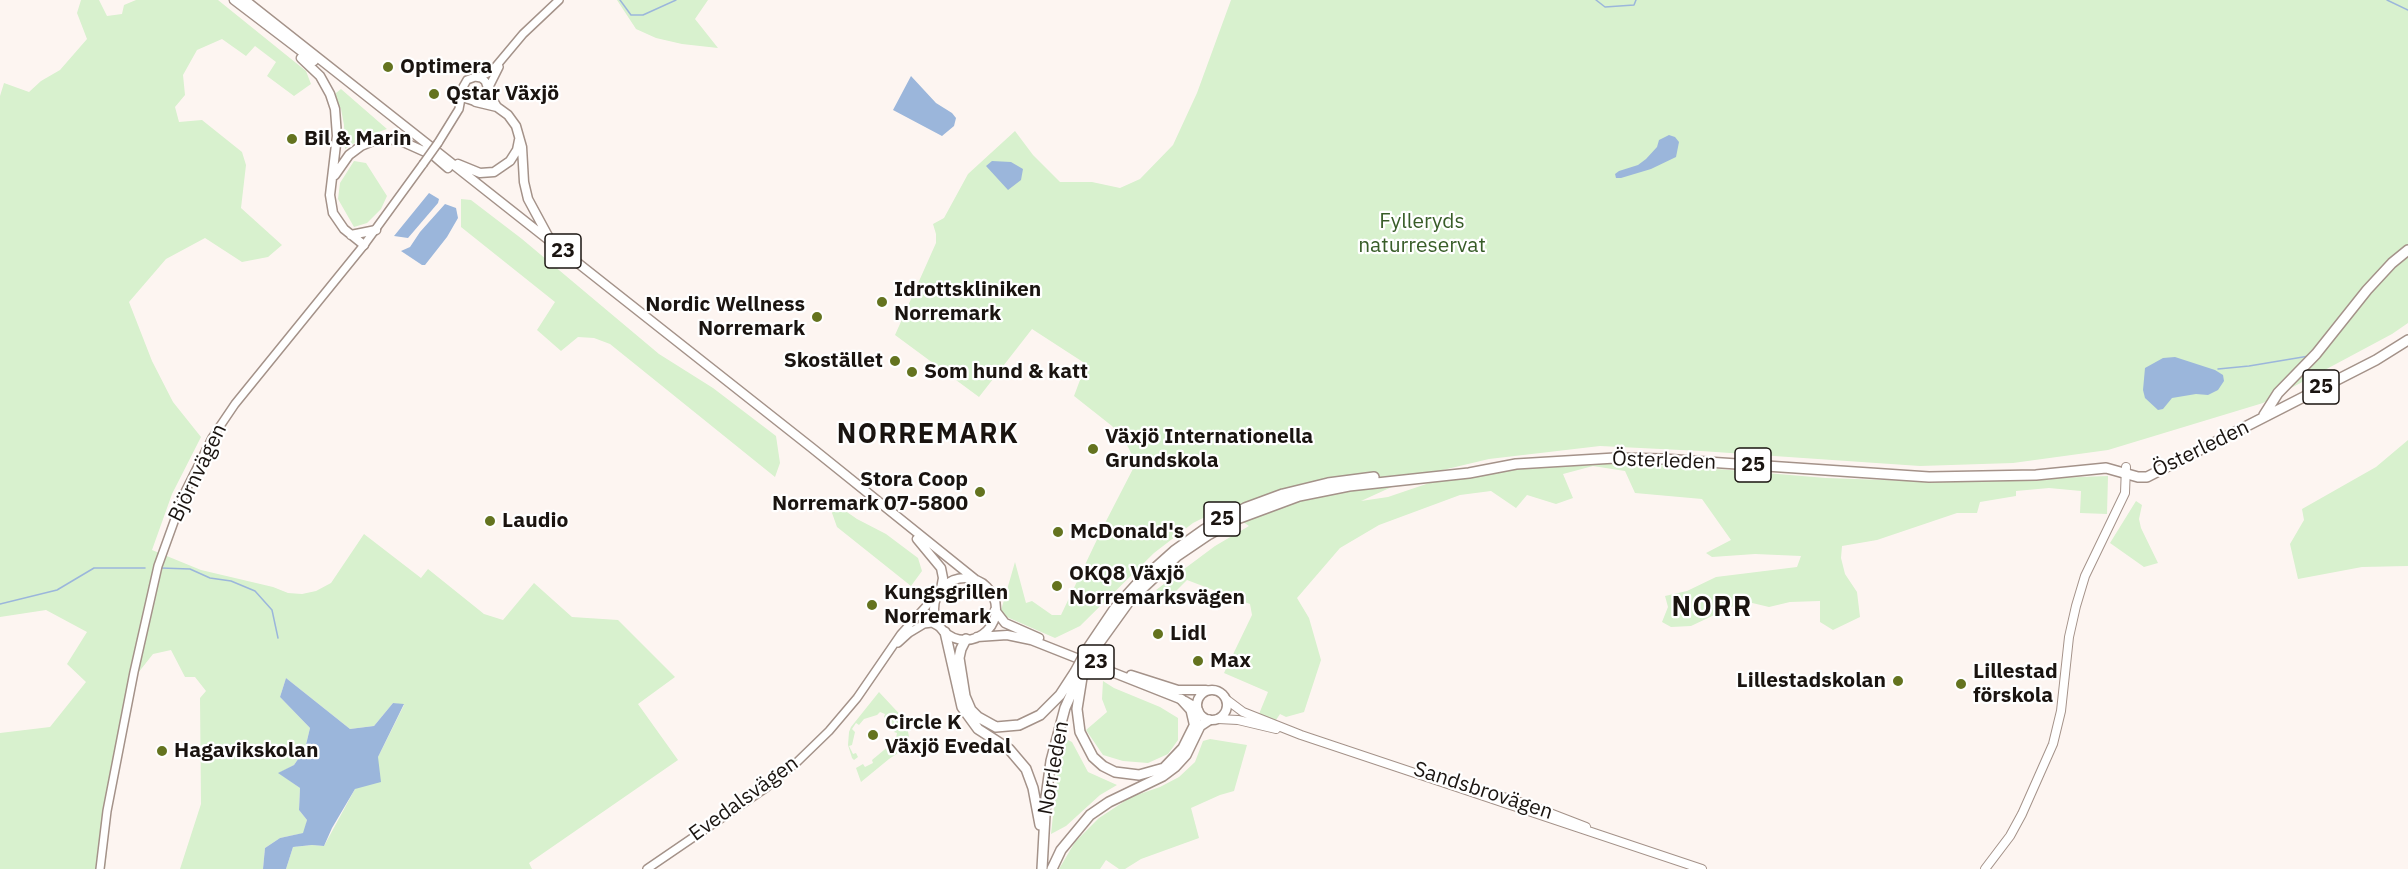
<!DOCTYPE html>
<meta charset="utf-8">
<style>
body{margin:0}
canvas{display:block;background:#fdf5f1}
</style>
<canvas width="2408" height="869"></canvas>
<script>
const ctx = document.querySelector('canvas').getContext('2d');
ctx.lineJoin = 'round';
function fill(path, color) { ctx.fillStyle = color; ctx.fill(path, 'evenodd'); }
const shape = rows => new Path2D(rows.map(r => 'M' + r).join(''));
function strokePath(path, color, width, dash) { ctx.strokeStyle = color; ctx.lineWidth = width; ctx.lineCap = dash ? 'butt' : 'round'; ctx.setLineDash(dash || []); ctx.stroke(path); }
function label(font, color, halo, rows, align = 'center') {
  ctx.font = font + ' "IBM Plex Sans",sans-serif'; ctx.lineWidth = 4.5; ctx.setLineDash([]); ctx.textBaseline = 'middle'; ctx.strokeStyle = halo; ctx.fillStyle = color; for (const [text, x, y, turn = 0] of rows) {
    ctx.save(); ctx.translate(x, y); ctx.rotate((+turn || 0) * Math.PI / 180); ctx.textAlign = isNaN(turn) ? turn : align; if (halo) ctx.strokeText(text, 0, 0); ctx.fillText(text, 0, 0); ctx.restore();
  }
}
const green = shape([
 [81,0,99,0,107,16,122,14,124,5,136,0,218,0,306,71,311,84,294,96,267,76,276,62,255,46,246,56,222,39,197,50,183,75,185,95,175,107,179,122,202,120,242,152,246,165,241,208,282,245,268,257,242,262,205,238,166,259,129,302,152,361,173,402,201,437,172,494,152,550,201,570,273,587,288,593,302,594,316,591,331,583,364,534,421,578,428,569,484,614,503,620,534,583,572,617,618,620,675,677,638,704,678,760,529,863,532,869,286,869,293,847,312,845,324,846,355,789,378,757,404,705,393,703,374,726,350,729,286,678,280,697,310,728,305,749,294,765,279,773,300,788,299,810,307,820,304,833,280,838,265,848,263,869,180,869,201,804,200,698,206,691,195,677,185,677,171,650,153,654,138,673,111,812,105,869,0,869,0,733,50,727,86,682,67,664,87,632,46,610,0,617,0,96,4,83,29,92,41,81,60,70,87,39,77,13],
 [617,0,708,0,695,19,718,48,682,44,656,38,636,29],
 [1231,0,2408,0,2408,323,2392,334,2263,403,2108,450,2013,463,1920,466,1701,451,1600,446,1489,459,1426,474,1396,485,1361,501,1388,497,1441,479,1540,465,1621,461,1826,478,1941,482,2108,476,2107,514,2080,513,2081,491,2049,488,2016,491,2016,496,1980,502,1977,513,1957,513,1877,540,1842,546,1841,558,1845,574,1857,592,1860,617,1833,630,1820,622,1820,601,1790,602,1769,607,1744,601,1691,626,1671,627,1662,622,1668,607,1665,596,1687,591,1716,577,1797,567,1801,556,1755,554,1712,557,1706,553,1731,540,1702,499,1635,493,1625,471,1593,466,1563,474,1573,498,1556,504,1527,495,1516,508,1491,491,1460,495,1379,525,1340,548,1297,598,1309,618,1321,660,1304,712,1286,717,1280,714,1276,720,1259,714,1268,692,1224,673,1252,615,1250,604,1187,580,1169,598,1156,590,1215,546,1249,526,1223,508,1193,523,1154,553,1080,626,1055,638,1000,614,1015,562,1026,603,1032,601,1052,615,1061,615,1103,527,1136,463,1125,441,1112,426,1074,396,1086,364,1032,329,979,397,895,335,936,243,936,234,933,224,944,218,968,174,1015,131,1033,155,1060,182,1092,182,1120,188,1140,179,1173,145,1197,93],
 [341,89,387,129,364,137,345,149,344,125,341,109,336,100,336,93],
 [354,161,366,163,387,196,381,209,367,223,354,227,338,199,340,183],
 [461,199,471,200,522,239,659,354,713,388,776,436,780,463,775,477,610,344,594,338,578,337,561,351,537,330,555,302,461,227],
 [2408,440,2408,566,2362,567,2298,579,2290,544,2304,520,2302,509,2376,467],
 [831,501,857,519,886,534,918,558,922,571,911,586,837,527,832,513],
 [2136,501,2142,505,2139,519,2141,528,2158,563,2144,567,2110,543],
 [1103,681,1114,688,1160,707,1178,718,1178,740,1168,754,1148,763,1123,761,1103,755,1086,730,1107,712,1102,699],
 [879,692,906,721,909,737,907,747,889,759,861,782,856,768,863,764,865,767,873,763,872,760,890,745,893,738,896,738,897,733,894,732,897,729,895,724,892,725,884,717,885,714,880,712,877,715,864,719,859,725,856,723,852,729,855,732,852,745,849,746,853,754,856,753,858,757,854,760,852,758,848,745,849,732,851,727],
 [1066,739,1072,742,1088,772,1117,785,1100,795,1066,826,1051,834,1058,770],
 [1210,739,1247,745,1234,791,1220,795,1191,808,1199,838,1141,859,1125,869,1119,869,1106,860,1100,869,1059,869,1075,842,1099,818,1131,797,1160,787,1179,777,1195,762,1203,741]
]);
const water = shape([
 [911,76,936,103,952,113,956,118,954,126,942,136,893,110],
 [1669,135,1675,137,1679,142,1676,157,1651,169,1621,178,1616,178,1615,174,1619,171,1638,165,1646,159,1657,147,1659,140],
 [992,161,1011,162,1023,169,1021,180,1008,190,986,166],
 [429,193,439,199,438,203,408,238,394,236],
 [445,204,456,208,458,218,447,237,425,265,422,265,401,251,410,247,420,232],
 [2175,357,2215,370,2223,375,2224,381,2218,390,2208,395,2196,394,2172,398,2163,409,2158,410,2145,398,2143,390,2145,368,2163,358],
 [286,678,350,729,374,726,393,703,404,704,378,757,381,782,355,789,332,828,324,846,312,845,293,847,286,869,263,869,265,848,280,838,303,833,307,820,299,810,300,788,278,773,294,765,305,749,310,728,280,697]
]);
const stream = shape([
 [620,0,631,15,643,15,676,0],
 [1596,0,1605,7,1634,5,1636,0],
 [2387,0,2408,10],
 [2218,369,2249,366,2309,356],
 [161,568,190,569,210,578,231,581,255,591,272,610,278,638],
 [0,604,57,590,94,568,145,568]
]);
const tertiary = shape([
 [479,77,492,71,523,34,559,0],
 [488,89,499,67],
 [438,143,459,109,463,87,467,80,475,77,481,78,485,81,488,89,485,97,476,102,467,99,463,89],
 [898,643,909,633,924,624,932,623,941,628],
 [100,869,107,811,134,672,158,566,184,494,212,438,235,404,364,245,423,164],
 [647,869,767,787,796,763,829,731,857,698,901,634,938,593]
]);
const secondary = shape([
 [1227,700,1243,712,1301,735,1702,869],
 [1218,719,1238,720,1276,729],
 [1427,773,1529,805,1586,827],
 [1985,869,2010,836,2022,814,2053,744,2061,711,2069,637,2076,606,2085,576,2125,493,2126,467]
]);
const primary = shape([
 [234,0,314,61],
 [245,0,812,448,976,580],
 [301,58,320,76,330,94,335,109,337,136,330,195,333,213,344,229,364,245],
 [488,92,497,107],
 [476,102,497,107,508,115,516,126,522,147,524,182,528,199,548,236],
 [426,149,448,168],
 [458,164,480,173,494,172,510,161,517,150,519,140],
 [335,175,349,155,361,146,373,141,388,139,401,141,430,154],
 [351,235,376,230],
 [917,539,941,568,943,578,941,589],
 '934 609a31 31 0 1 1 62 0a31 31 0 1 1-62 0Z',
 [995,610,1005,623,1039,638],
 [977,637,1007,635,1031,640,1185,701,1197,708],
 [1131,675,1178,690,1206,690],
 '1197 705a15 15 0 1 1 30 0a15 15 0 1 1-30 0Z'
]);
const trunk = shape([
 [2264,415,2278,393,2316,354,2367,290,2392,263,2408,250],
 [945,632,962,707,978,729,1009,749,1026,769,1033,788,1040,825],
 [966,639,961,649,959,658,965,696,971,710,978,717,996,727,1019,725,1040,715,1060,695,1075,672],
 [1088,648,1115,608,1136,585,1174,551,1205,529,1245,508,1283,494,1328,483,1374,477],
 [1094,650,1130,600,1177,556,1208,535,1237,519,1299,496,1349,486,1469,473,1516,464,1615,458,1663,459,1929,477,2036,475,2106,468,2138,477,2147,477,2376,360,2408,340],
 [1083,671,1077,709,1080,732,1093,757,1103,766,1115,772,1139,775,1164,768,1183,748,1194,726,1198,711],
 [1181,699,1191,710,1194,723],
 [1042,869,1046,797,1051,761,1065,708,1077,681],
 [1052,869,1061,850,1090,815,1109,802,1163,776,1175,767,1186,755,1200,726,1209,720]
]);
const tertiaryBridge = shape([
 [423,164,438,143]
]);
const trunkBridge = shape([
 [1083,671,1094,650],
 [1075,672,1088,648]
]);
const markers = [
 [388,67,6,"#64731f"],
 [434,94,6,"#64731f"],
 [292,139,6,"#64731f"],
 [882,302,6,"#64731f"],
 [817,317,6,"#64731f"],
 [895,361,6,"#64731f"],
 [912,372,6,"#64731f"],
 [1093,449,6,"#64731f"],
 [980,492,6,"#64731f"],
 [490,521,6,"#64731f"],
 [1058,532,6,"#64731f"],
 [1057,586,6,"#64731f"],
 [872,605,6,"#64731f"],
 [1158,634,6,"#64731f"],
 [1198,661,6,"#64731f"],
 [1898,681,6,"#64731f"],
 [1961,684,6,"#64731f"],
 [873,735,6,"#64731f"],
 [162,751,6,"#64731f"]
];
const shields = [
 [563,251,36],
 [2321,387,36],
 [1753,465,36],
 [1222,519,36],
 [1096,662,36]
];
const shieldNames = [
 ["23",563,251],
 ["25",2321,387],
 ["25",1753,465],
 ["25",1222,519],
 ["23",1096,662]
];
const poiNames = [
 ["Optimera",400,67],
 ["Qstar Växjö",446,94],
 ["Bil & Marin",304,139],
 ["Idrottskliniken",894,290],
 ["Norremark",894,314],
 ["Nordic Wellness",805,305,"right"],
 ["Norremark",805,329,"right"],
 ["Skostället",883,361,"right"],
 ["Som hund & katt",924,372],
 ["Växjö Internationella",1105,437],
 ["Grundskola",1105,461],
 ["Stora Coop",968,480,"right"],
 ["Norremark 07-5800",968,504,"right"],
 ["Laudio",502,521],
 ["McDonald's",1070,532],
 ["OKQ8 Växjö",1069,574],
 ["Norremarksvägen",1069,598],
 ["Kungsgrillen",884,593],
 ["Norremark",884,617],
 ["Lidl",1170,634],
 ["Max",1210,661],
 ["Lillestad",1973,672],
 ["förskola",1973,696],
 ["Lillestadskolan",1886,681,"right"],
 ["Circle K",885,723],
 ["Växjö Evedal",885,747],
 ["Hagavikskolan",174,751]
];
const parkNames = [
 ["Fylleryds",1422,222],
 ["naturreservat",1422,246]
];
const streetNames = [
 ["Österleden",2201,449,-26],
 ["Österleden",1664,461,2],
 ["Björnvägen",198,473,-64],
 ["Norrleden",1054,768,-80],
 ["Sandsbrovägen",1483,791,18],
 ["Evedalsvägen",744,799,-36]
];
const districtNames = [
 ["NORREMARK",928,435],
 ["NORR",1712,608]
];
fill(green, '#d8f1ce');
fill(water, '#9bb6db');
strokePath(stream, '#9bb6db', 1.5);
strokePath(tertiary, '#a49289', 10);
strokePath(secondary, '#a49289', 10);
strokePath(primary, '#a49289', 11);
strokePath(trunk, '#a49289', 12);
strokePath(tertiary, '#fff', 7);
strokePath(secondary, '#fff', 8);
strokePath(primary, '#fff', 8);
strokePath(trunk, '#fff', 9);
strokePath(tertiaryBridge, '#a49289', 10, []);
strokePath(trunkBridge, '#a49289', 12, []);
strokePath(tertiaryBridge, '#fff', 7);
strokePath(trunkBridge, '#fff', 9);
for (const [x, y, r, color] of markers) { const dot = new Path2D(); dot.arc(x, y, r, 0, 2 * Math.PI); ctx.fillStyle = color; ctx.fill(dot); strokePath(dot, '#fff', 2); }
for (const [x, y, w] of shields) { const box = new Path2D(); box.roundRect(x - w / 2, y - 17, w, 34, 4.5); ctx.fillStyle = '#fff'; ctx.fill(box); strokePath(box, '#1a1410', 1.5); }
label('bold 20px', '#1a1410', null, shieldNames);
label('bold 21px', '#1a1410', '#fff', poiNames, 'left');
label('21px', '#385d28', '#fff', parkNames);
label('21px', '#1a1410', '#fff', streetNames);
ctx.letterSpacing = '1.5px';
label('bold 27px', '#1a1410', '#fff', districtNames);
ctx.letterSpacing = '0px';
</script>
